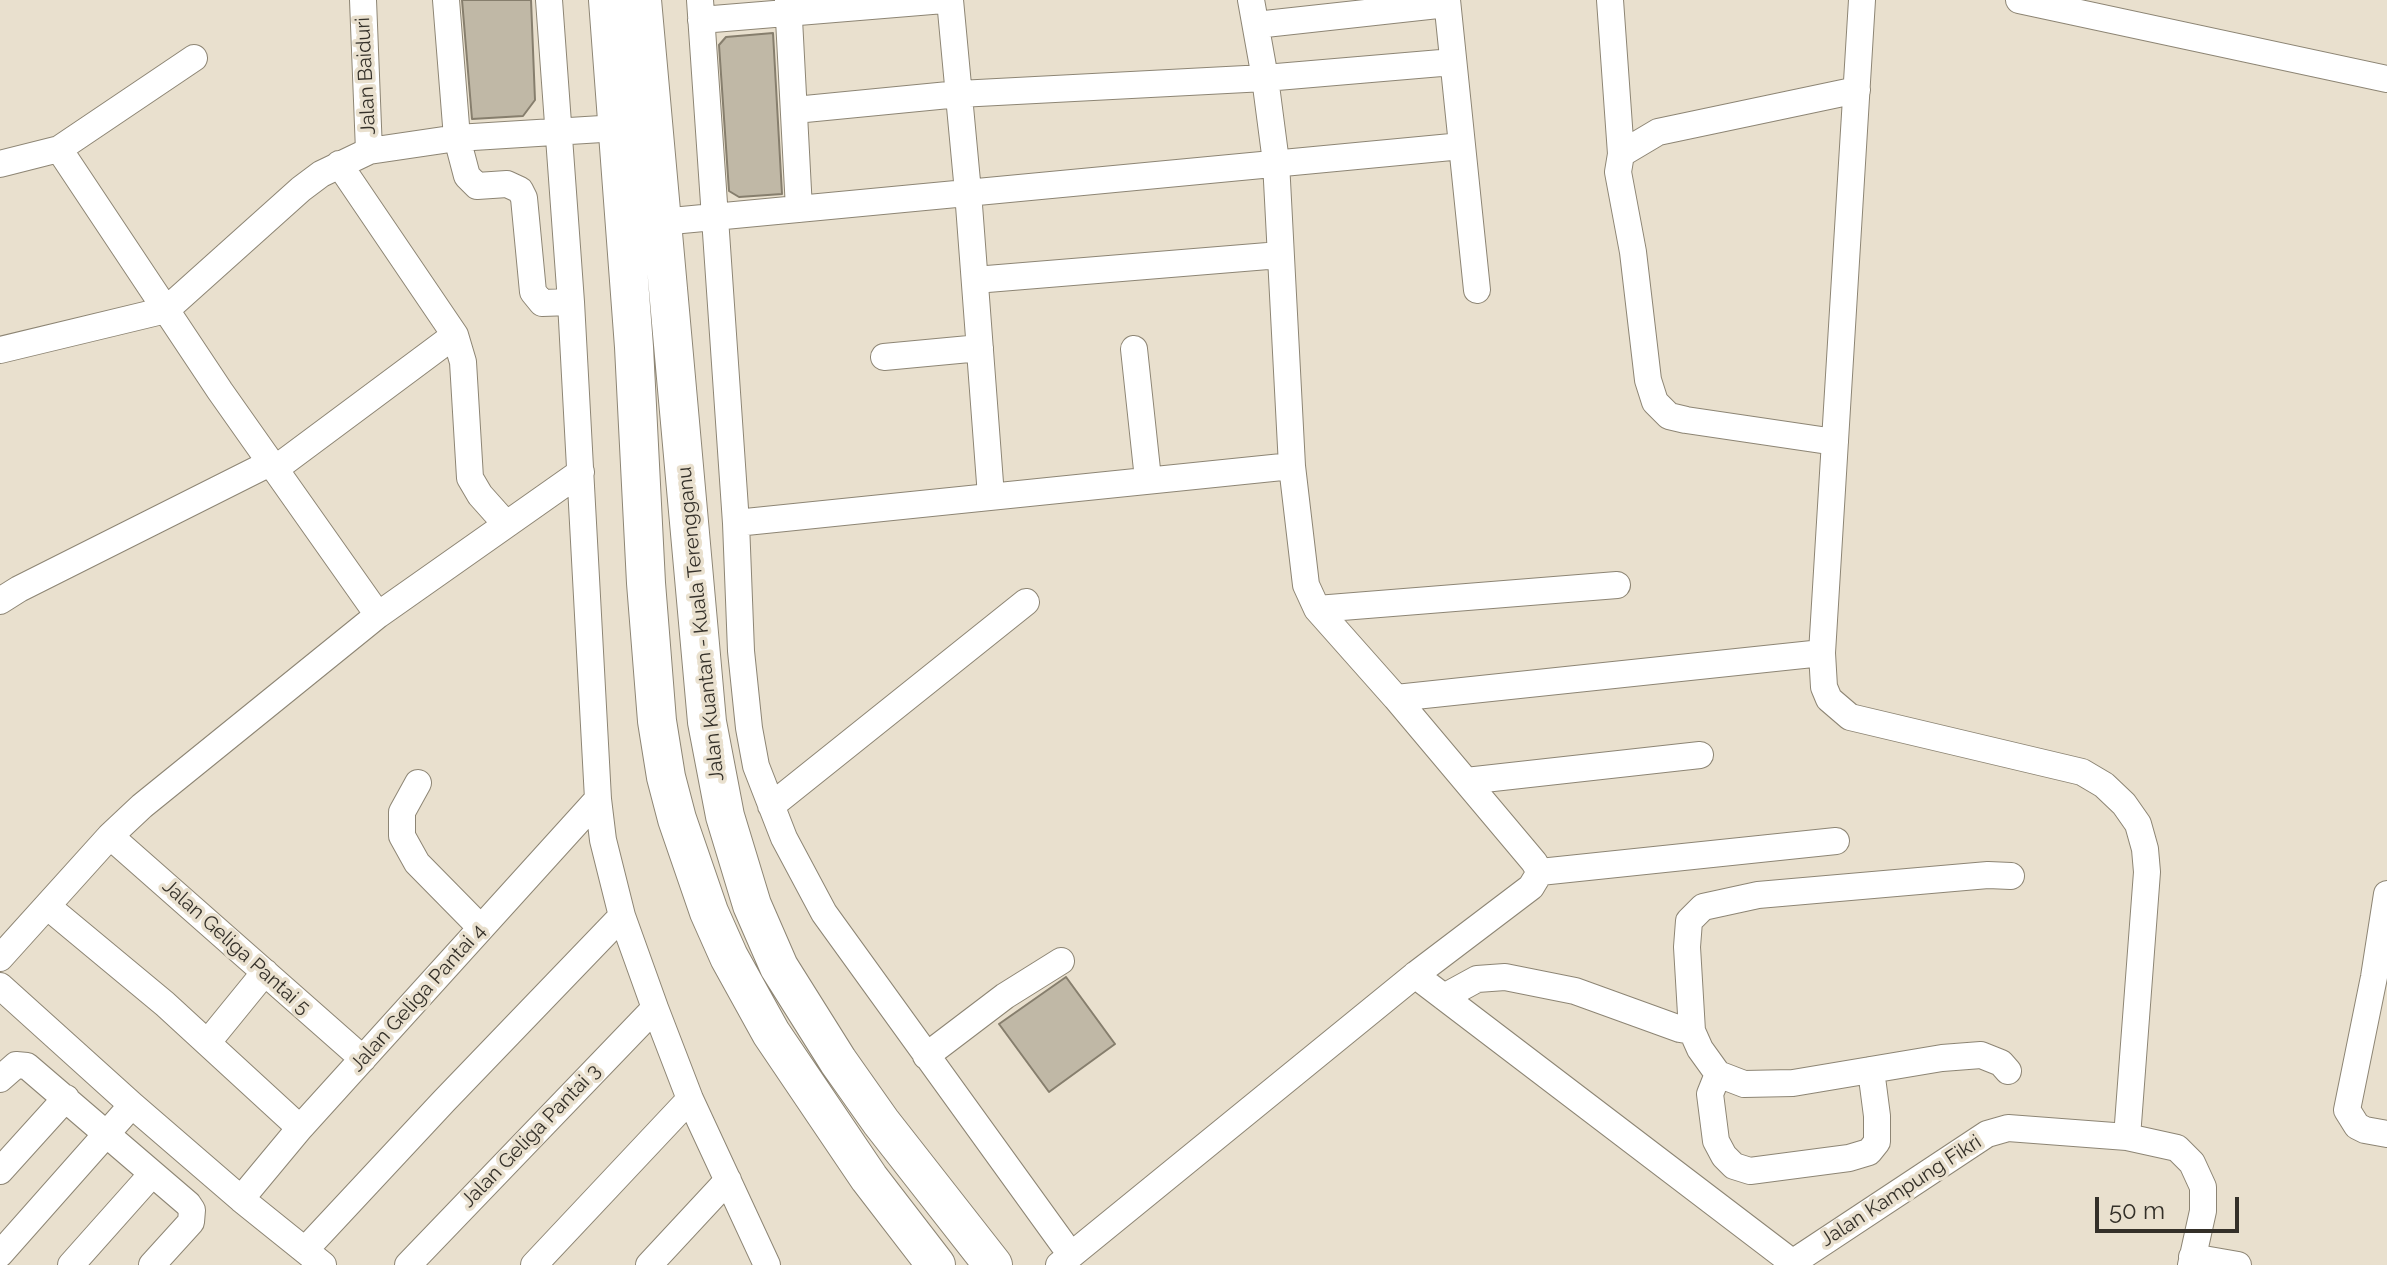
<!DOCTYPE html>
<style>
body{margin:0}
#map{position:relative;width:2387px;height:1265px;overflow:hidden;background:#e9e0ce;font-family:Raleway,sans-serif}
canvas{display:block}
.scale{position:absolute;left:2095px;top:1197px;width:144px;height:36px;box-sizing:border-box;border:4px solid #343029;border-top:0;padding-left:10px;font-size:24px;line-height:28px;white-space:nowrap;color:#343029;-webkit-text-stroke:6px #e9e0ce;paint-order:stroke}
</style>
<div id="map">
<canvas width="2387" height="1265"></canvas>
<div class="scale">50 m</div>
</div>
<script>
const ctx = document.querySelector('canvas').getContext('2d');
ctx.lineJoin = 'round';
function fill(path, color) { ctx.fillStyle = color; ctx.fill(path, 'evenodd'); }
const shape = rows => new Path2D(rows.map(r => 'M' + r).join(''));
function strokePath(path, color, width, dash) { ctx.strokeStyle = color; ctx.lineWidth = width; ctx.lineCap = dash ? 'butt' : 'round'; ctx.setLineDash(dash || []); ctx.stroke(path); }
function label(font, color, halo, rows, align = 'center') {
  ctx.font = font + ' Raleway,sans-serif'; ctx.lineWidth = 7; ctx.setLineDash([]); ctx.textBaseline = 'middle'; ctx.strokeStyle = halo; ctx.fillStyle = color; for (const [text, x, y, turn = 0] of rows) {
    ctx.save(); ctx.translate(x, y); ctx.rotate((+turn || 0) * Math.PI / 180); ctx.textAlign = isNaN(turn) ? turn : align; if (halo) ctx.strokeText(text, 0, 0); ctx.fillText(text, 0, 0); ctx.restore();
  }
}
const building = shape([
 [462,0,531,0,535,100,523,116,472,119,462,0],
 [773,33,782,194,739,197,729,191,719,45,726,37,773,33],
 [1066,977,1115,1044,1049,1092,999,1024,1066,977]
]);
const minor = shape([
 [363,0,369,151],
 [446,0,457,138,467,176,477,186,507,184,520,190,524,198,533,292,542,303,571,302],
 [549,0,571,302,598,799,603,840,622,916,655,1008,690,1099,767,1265],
 [700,0,736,523,741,651,749,728,756,766,784,838,824,913,1071,1255],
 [788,0,799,209],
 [950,0,968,192,991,496],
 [1447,0,1477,290],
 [1610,0,1621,154],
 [1862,0,1822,653,1824,687,1829,699,1850,717,2082,772,2104,785,2124,804,2138,824,2145,849,2147,872,2127,1137],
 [2019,0,2387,79],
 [701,20,944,0],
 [1256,25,1447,4],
 [795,110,959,94,1265,78,1453,62],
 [59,149,220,391,378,615],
 [0,164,59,149,194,58],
 [339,164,455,335,463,362,470,478,480,495,505,523],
 [661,222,1462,146],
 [975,280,1280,255],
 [1134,349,1148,479],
 [0,350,166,310,301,189,321,174,369,151,457,138,634,127],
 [884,357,980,348],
 [1835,442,1686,420,1669,416,1655,402,1648,380,1633,252,1618,172,1621,154,1658,132,1857,90],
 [275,469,455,335],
 [736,523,1292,466],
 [0,601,19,589,270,463],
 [1317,609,1617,585],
 [1396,698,1822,653],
 [1466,781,1700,755],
 [418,783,402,812,402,836,417,863,481,928],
 [771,806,1026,602],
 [110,836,363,1059],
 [1540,872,1836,841],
 [2387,894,2374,977,2347,1110,2357,1126,2365,1130,2387,1134],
 [47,906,165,1004,300,1128],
 [0,958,110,836,142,806,378,615,581,472],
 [1415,975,1793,1263],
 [0,986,132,1105,241,1199,323,1265],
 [1444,997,1477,979,1505,977,1575,991,1680,1029,1692,1031],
 [208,1042,265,972],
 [926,1056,1005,996,1061,961],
 [2008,1071,2001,1063,1981,1055,1942,1058,1793,1083,1744,1084,1718,1074,1700,1049,1692,1031,1687,947,1689,921,1703,907,1758,895,1988,875,2011,876],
 [1718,1074,1710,1094,1716,1141,1724,1156,1734,1166,1750,1171,1849,1158,1869,1152,1877,1142,1877,1116,1871,1070],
 [0,1079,16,1065,27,1066,188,1204,192,1210,191,1222,152,1265],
 [0,1171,66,1098],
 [241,1199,300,1128,598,799],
 [305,1250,444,1101,622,916],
 [0,1254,132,1105],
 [2192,1257,2238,1265],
 [71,1265,152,1174],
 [408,1265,655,1008],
 [534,1265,690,1099],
 [649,1265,728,1180],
 [1059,1265,1415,975,1531,887,1540,872,1534,862,1396,698,1317,609,1306,585,1292,466,1276,162,1265,78,1251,0],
 [1789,1265,1987,1134,2008,1128,2127,1137,2177,1148,2192,1163,2203,1187,2203,1211,2191,1265]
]);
const highway = shape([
 [608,0,634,347,646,583,657,721,666,777,677,819,709,912,729,957,771,1033,869,1178,936,1265],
 [642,0,707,722,725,816,752,905,779,967,838,1061,881,1122,993,1265]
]);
const streetNames = [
 ["Jalan Baiduri",366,76,-93],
 ["Jalan Kuantan - Kuala Terengganu",701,624,-96],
 ["Jalan Geliga Pantai 5",236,947,42],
 ["Jalan Geliga Pantai 4",418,998,-48],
 ["Jalan Geliga Pantai 3",531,1136,-46],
 ["Jalan Kampung Fikri",1901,1191,-33]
];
fill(building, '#c0b8a6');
strokePath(building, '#867e6d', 2);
strokePath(minor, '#8d8574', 28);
strokePath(highway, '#8d8574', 40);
strokePath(minor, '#fff', 26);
strokePath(highway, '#fff', 38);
label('20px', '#343029', '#e9e0ce', streetNames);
</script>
